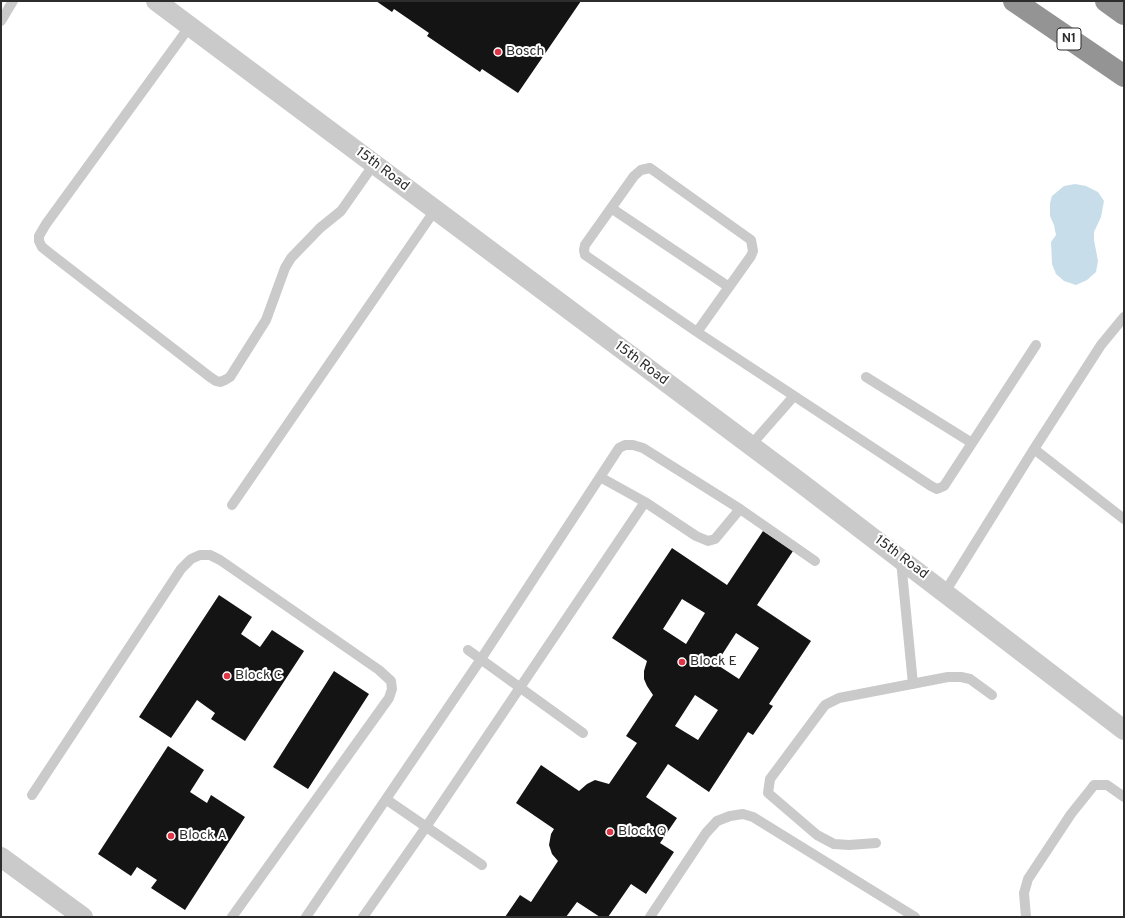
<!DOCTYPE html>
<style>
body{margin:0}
#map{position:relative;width:1125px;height:918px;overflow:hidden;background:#fff;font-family:Overpass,sans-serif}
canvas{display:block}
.frame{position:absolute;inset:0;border:2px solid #2d2d2d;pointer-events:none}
</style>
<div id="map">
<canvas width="1125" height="918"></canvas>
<div class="frame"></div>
</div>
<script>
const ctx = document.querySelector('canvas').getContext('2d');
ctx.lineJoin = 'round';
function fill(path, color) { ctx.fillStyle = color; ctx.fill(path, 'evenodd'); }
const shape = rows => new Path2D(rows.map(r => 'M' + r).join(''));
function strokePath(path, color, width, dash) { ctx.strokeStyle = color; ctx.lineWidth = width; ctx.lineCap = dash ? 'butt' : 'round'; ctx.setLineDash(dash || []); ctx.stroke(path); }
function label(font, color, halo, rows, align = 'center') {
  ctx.font = font + ' Overpass,sans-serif'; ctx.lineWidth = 4; ctx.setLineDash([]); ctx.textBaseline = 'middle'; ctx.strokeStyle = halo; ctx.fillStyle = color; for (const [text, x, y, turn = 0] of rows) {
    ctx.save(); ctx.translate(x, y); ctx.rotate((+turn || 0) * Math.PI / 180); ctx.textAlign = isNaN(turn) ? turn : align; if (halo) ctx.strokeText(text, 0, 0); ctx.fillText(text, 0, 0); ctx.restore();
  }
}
const water = shape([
 [1075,184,1086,186,1098,192,1104,201,1101,217,1094,232,1094,240,1098,261,1096,272,1087,280,1076,285,1064,281,1056,274,1052,264,1051,242,1056,235,1054,225,1050,216,1050,203,1052,196,1064,186]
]);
const building = shape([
 [376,1,581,1,518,93,482,69,480,72,427,36,429,33,394,9,392,12],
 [763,531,793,551,757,605,811,641,769,704,773,706,753,735,748,732,709,792,668,764,646,797,677,818,660,843,674,852,646,894,631,884,608,917,600,917,577,902,566,917,505,917,520,895,531,902,558,861,552,854,549,845,551,834,554,829,516,803,541,765,579,791,587,784,595,780,609,784,637,743,626,736,653,695,647,686,644,679,644,671,647,661,612,638,672,548,727,585],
 [682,599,705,613,686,644,663,629],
 [736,633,759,648,739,679,716,664],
 [695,695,718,710,698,740,675,726],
 [219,595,252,617,241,634,260,647,272,630,304,651,245,741,211,719,215,713,197,700,171,738,139,717],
 [334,671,369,694,308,789,273,767],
 [168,746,204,770,190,792,207,803,211,795,245,817,185,910,151,888,157,880,137,867,131,876,98,854]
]);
const service = shape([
 [1,21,13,1],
 [190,26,46,224,39,236,39,241,42,247,52,255,210,377,216,381,220,382,225,380,230,377,266,320,285,268,291,258,320,228,341,211,374,164],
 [611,208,729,287],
 [697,332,751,256,753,251,751,240,650,168,641,170,634,176,585,245,584,250,585,255,697,332,931,486,937,489,944,486,1036,345],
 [866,377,972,443],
 [751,445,794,396],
 [1034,449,1124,519],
 [600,477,645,502,696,536,708,541,715,539,740,509],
 [232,505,435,210],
 [901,561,913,684],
 [945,592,1034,449,1101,345,1124,317],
 [468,650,583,733],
 [32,795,181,569,191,559,200,555,210,555,220,560,379,670,391,681,392,689,389,698,232,917],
 [387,800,482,865],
 [876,843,849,845,834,844,817,835,768,793,770,779,825,705,839,698,948,677,961,677,970,679,992,695],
 [306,917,481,659,619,448,625,445,633,445,643,448,740,509,815,561],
 [363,917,426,827,645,502],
 [650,917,706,833,717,821,730,816,743,814,753,817,915,917],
 [1026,917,1024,893,1028,879,1071,814,1091,789,1094,785,1107,785,1124,797]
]);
const minor = shape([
 [156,1,801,483,1124,730],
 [1,857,83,917]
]);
const motorway = shape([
 [1014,1,1124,76],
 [1106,1,1124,14]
]);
const markers = [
 [498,52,4,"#de3647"],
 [682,662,4,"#de3647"],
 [227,676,4,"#de3647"],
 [610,832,4,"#de3647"],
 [171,836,4,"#de3647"]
];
const shields = [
 [1069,39,24]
];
const shieldNames = [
 ["N1",1069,39]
];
const poiNames = [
 ["Bosch",506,52],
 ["Block E",690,662],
 ["Block C",235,676],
 ["Block Q",618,832],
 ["Block A",179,836]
];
const streetNames = [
 ["15th Road",382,170,37],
 ["15th Road",641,364,37],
 ["15th Road",901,558,37]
];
fill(water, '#c8ddea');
fill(building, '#141414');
strokePath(service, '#cacaca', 10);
strokePath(minor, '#cacaca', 20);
strokePath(motorway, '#949494', 22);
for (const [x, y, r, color] of markers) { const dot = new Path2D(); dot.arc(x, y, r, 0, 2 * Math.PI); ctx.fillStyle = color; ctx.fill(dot); strokePath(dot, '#fff', 1.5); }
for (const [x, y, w] of shields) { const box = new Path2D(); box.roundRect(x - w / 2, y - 11, w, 22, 3); ctx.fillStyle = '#fff'; ctx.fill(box); strokePath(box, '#2d2d2d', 1); }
label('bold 13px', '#2d2d2d', null, shieldNames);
label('14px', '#2d2d2d', '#fff', poiNames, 'left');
label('14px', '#2d2d2d', '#fff', streetNames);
</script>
